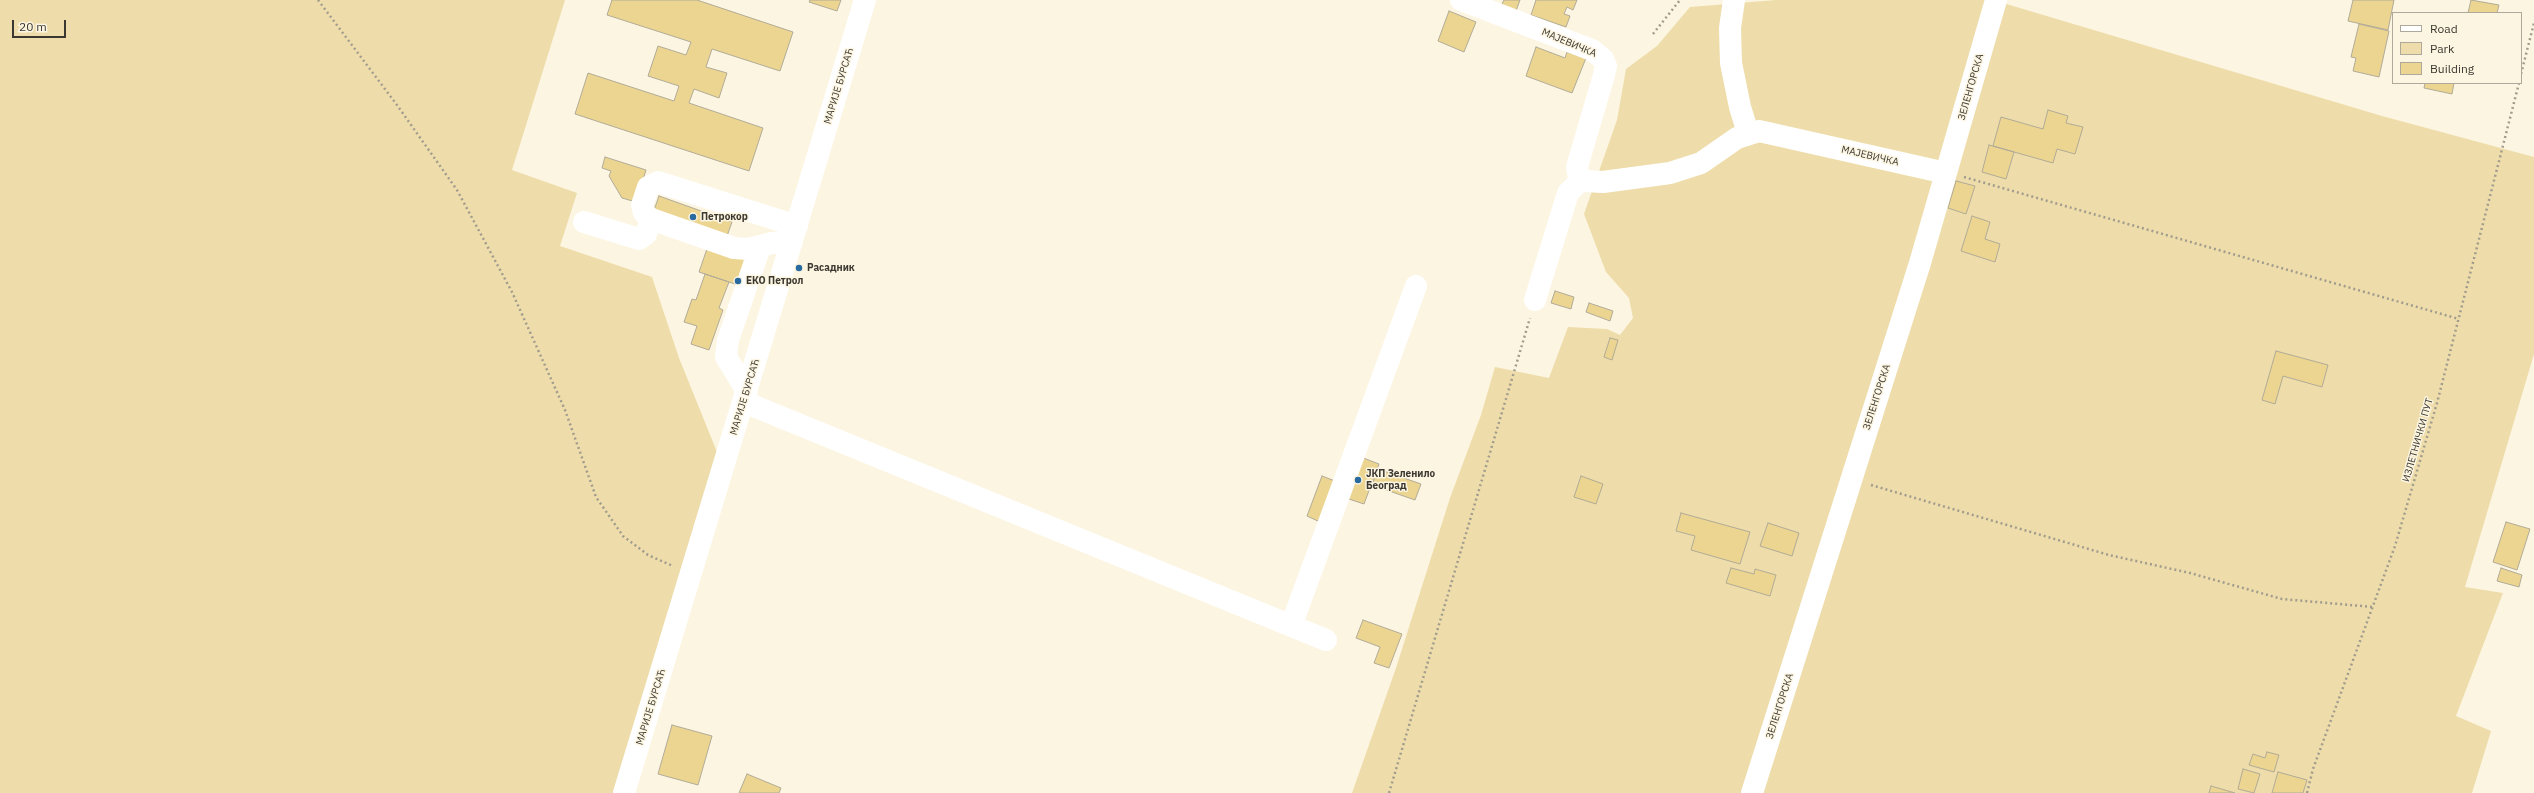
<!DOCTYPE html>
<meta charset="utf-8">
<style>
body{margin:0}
#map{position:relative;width:2534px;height:793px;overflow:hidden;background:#fcf5e1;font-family:"IBM Plex Sans",sans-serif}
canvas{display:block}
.legend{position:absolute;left:2392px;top:12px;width:130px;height:72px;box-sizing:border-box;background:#fcf5e1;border:1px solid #afa99b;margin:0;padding:5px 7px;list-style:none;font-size:12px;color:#3b3831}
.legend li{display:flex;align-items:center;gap:8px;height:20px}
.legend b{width:20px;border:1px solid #afa99b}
.scale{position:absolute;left:12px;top:20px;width:54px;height:18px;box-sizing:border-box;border:2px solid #3b3831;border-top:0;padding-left:5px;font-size:12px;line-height:14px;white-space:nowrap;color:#3b3831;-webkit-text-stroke:3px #fcf5e1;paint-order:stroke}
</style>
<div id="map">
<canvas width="2534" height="793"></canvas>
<ul class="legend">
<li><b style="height:5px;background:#fff"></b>Road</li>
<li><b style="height:11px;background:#eda"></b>Park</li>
<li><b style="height:11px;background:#ecd590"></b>Building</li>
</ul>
<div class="scale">20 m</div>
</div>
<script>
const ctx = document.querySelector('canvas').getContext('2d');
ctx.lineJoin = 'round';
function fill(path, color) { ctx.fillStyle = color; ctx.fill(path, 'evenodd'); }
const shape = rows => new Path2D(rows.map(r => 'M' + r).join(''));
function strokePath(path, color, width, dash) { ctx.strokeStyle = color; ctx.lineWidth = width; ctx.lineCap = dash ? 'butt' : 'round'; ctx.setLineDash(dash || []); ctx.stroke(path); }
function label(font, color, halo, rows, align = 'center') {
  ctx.font = font + ' "IBM Plex Sans",sans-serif'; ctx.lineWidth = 3; ctx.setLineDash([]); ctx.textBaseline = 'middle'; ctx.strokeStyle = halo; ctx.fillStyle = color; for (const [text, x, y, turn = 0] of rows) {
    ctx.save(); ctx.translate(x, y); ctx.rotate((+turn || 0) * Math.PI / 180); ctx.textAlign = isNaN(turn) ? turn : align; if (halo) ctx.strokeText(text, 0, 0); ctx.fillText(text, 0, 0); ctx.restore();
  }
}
const green = shape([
 [0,0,565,0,512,170,577,193,560,246,652,277,679,358,717,452,625,793,0,793],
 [1776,0,1993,0,2382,116,2534,157,2534,354,2465,587,2503,593,2456,716,2491,731,2472,793,1352,793,1396,668,1450,498,1481,415,1495,367,1549,378,1568,327,1607,329,1620,335,1633,318,1629,298,1606,272,1584,214,1617,120,1626,69,1657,46,1690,7]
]);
const building = shape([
 [612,0,697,0,793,32,780,71,712,49,706,67,727,73,719,98,694,89,689,103,763,128,749,171,575,114,588,73,674,101,679,86,648,76,658,46,686,55,691,42,607,15,612,0],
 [810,0,841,0,837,11,809,2,810,0],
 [1504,0,1520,0,1516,11,1501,6,1504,0],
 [1536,0,1577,0,1573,10,1567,7,1564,14,1570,16,1566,27,1531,15,1536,0],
 [2353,0,2394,0,2388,30,2348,21,2353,0],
 [2471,0,2499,5,2497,13,2468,13,2471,0],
 [1449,11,1476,22,1464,52,1438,41,1449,11],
 [2359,24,2389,31,2379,77,2353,71,2356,58,2351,57,2359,24],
 [1536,47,1565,58,1567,52,1586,58,1572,93,1526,76,1536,47],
 [2425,83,2454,83,2452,94,2424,88,2425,83],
 [2048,110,2068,116,2066,123,2083,127,2075,154,2057,149,2053,163,1993,146,2001,117,2043,129,2048,110],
 [1989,145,2014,152,2006,179,1982,172,1989,145],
 [605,157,646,170,636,202,622,198,609,176,611,171,602,168,605,157],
 [1956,181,1975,186,1966,214,1948,208,1956,181],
 [659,196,732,222,726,239,653,213,659,196],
 [1972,216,1990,222,1985,239,2000,244,1995,262,1961,251,1972,216],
 [709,243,751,257,741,286,699,272,709,243],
 [705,274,729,282,719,308,723,310,709,350,691,344,697,326,684,322,692,299,696,300,705,274],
 [1555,291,1574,297,1571,309,1551,303,1555,291],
 [1589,303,1613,311,1610,321,1586,312,1589,303],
 [1610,338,1618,340,1612,360,1604,357,1610,338],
 [2276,351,2328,365,2322,387,2283,376,2275,404,2262,400,2276,351],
 [1358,456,1379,464,1364,504,1343,497,1358,456],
 [1378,469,1421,484,1415,500,1372,485,1378,469],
 [1322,476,1335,481,1320,522,1307,516,1322,476],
 [1581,476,1603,484,1596,504,1574,497,1581,476],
 [1681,513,1750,532,1740,564,1691,550,1695,536,1676,531,1681,513],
 [2506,522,2530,529,2517,570,2493,562,2506,522],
 [1768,523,1799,533,1792,556,1760,546,1768,523],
 [1731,568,1754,574,1755,569,1776,575,1770,596,1726,583,1731,568],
 [2501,568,2522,575,2519,587,2497,581,2501,568],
 [1363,620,1402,634,1389,668,1374,663,1380,647,1356,638,1363,620],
 [672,725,712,736,698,785,658,774,672,725],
 [2267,752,2279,755,2274,772,2249,765,2253,754,2265,758,2267,752],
 [2243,769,2260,774,2254,793,2238,789,2243,769],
 [2278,772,2307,780,2303,793,2272,793,2278,772],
 [747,774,781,788,779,793,739,793,747,774],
 [2211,786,2235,793,2209,793,2211,786]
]);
const path = shape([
 [318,0,397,105,457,190,512,292,565,410,596,497,623,536,648,555,673,566],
 [1653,34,1680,0],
 [2521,74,2534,23],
 [1964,177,2459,319],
 [1871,485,2109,555,2190,573,2282,599,2373,607],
 [1389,793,1530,318],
 [2307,793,2313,769,2395,546,2437,403,2519,83]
]);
const minor = shape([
 [1461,0,1592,50,1603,59,1606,66,1604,75,1577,167,1578,174,1585,181,1603,182,1670,173,1701,163,1737,138,1759,131,1946,173],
 [1734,0,1730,28,1731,63,1740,107,1748,133],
 [584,222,639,239,646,234,651,219],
 [792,242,772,243,748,249,734,248,651,219,644,213,642,205,648,187,658,182,797,226],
 [1535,300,1568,193,1582,179],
 [747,391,726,357,728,340,760,247],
 [744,402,1326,640],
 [1291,626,1416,286],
 [624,793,865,0],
 [1752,793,1920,263,1996,0]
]);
const markers = [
 [693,217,4,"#28699f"],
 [799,268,4,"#28699f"],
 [738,281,4,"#28699f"],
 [1358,480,4,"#28699f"]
];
const streetNames = [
 ["МАЈЕВИЧКА",1569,43,23],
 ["МАРИЈЕ БУРСАЋ",839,86,-73],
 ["ЗЕЛЕНГОРСКА",1971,87,-74],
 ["МАЈЕВИЧКА",1870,156,13],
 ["МАРИЈЕ БУРСАЋ",745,397,-73],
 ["ЗЕЛЕНГОРСКА",1877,397,-72],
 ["ИЗЛЕТНИЧКИ ПУТ",2418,440,-74],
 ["ЗЕЛЕНГОРСКА",1780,706,-72],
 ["МАРИЈЕ БУРСАЋ",651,707,-73]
];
const poiNames = [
 ["Петрокор",701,217],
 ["Расадник",807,268],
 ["ЕКО Петрол",746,281],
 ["ЈКП Зеленило",1366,474],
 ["Београд",1366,486]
];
fill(green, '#eda');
fill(building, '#ecd590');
strokePath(building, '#b1ab98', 1);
strokePath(path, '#a19c8e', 2.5, [2, 3]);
strokePath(minor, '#fff', 22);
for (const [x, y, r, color] of markers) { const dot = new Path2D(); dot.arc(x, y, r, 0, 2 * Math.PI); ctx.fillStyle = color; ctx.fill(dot); strokePath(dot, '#fcf5e1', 1.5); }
label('10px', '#3b3831', '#fcf5e1', streetNames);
label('bold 10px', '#3b3831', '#fcf5e1', poiNames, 'left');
</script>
